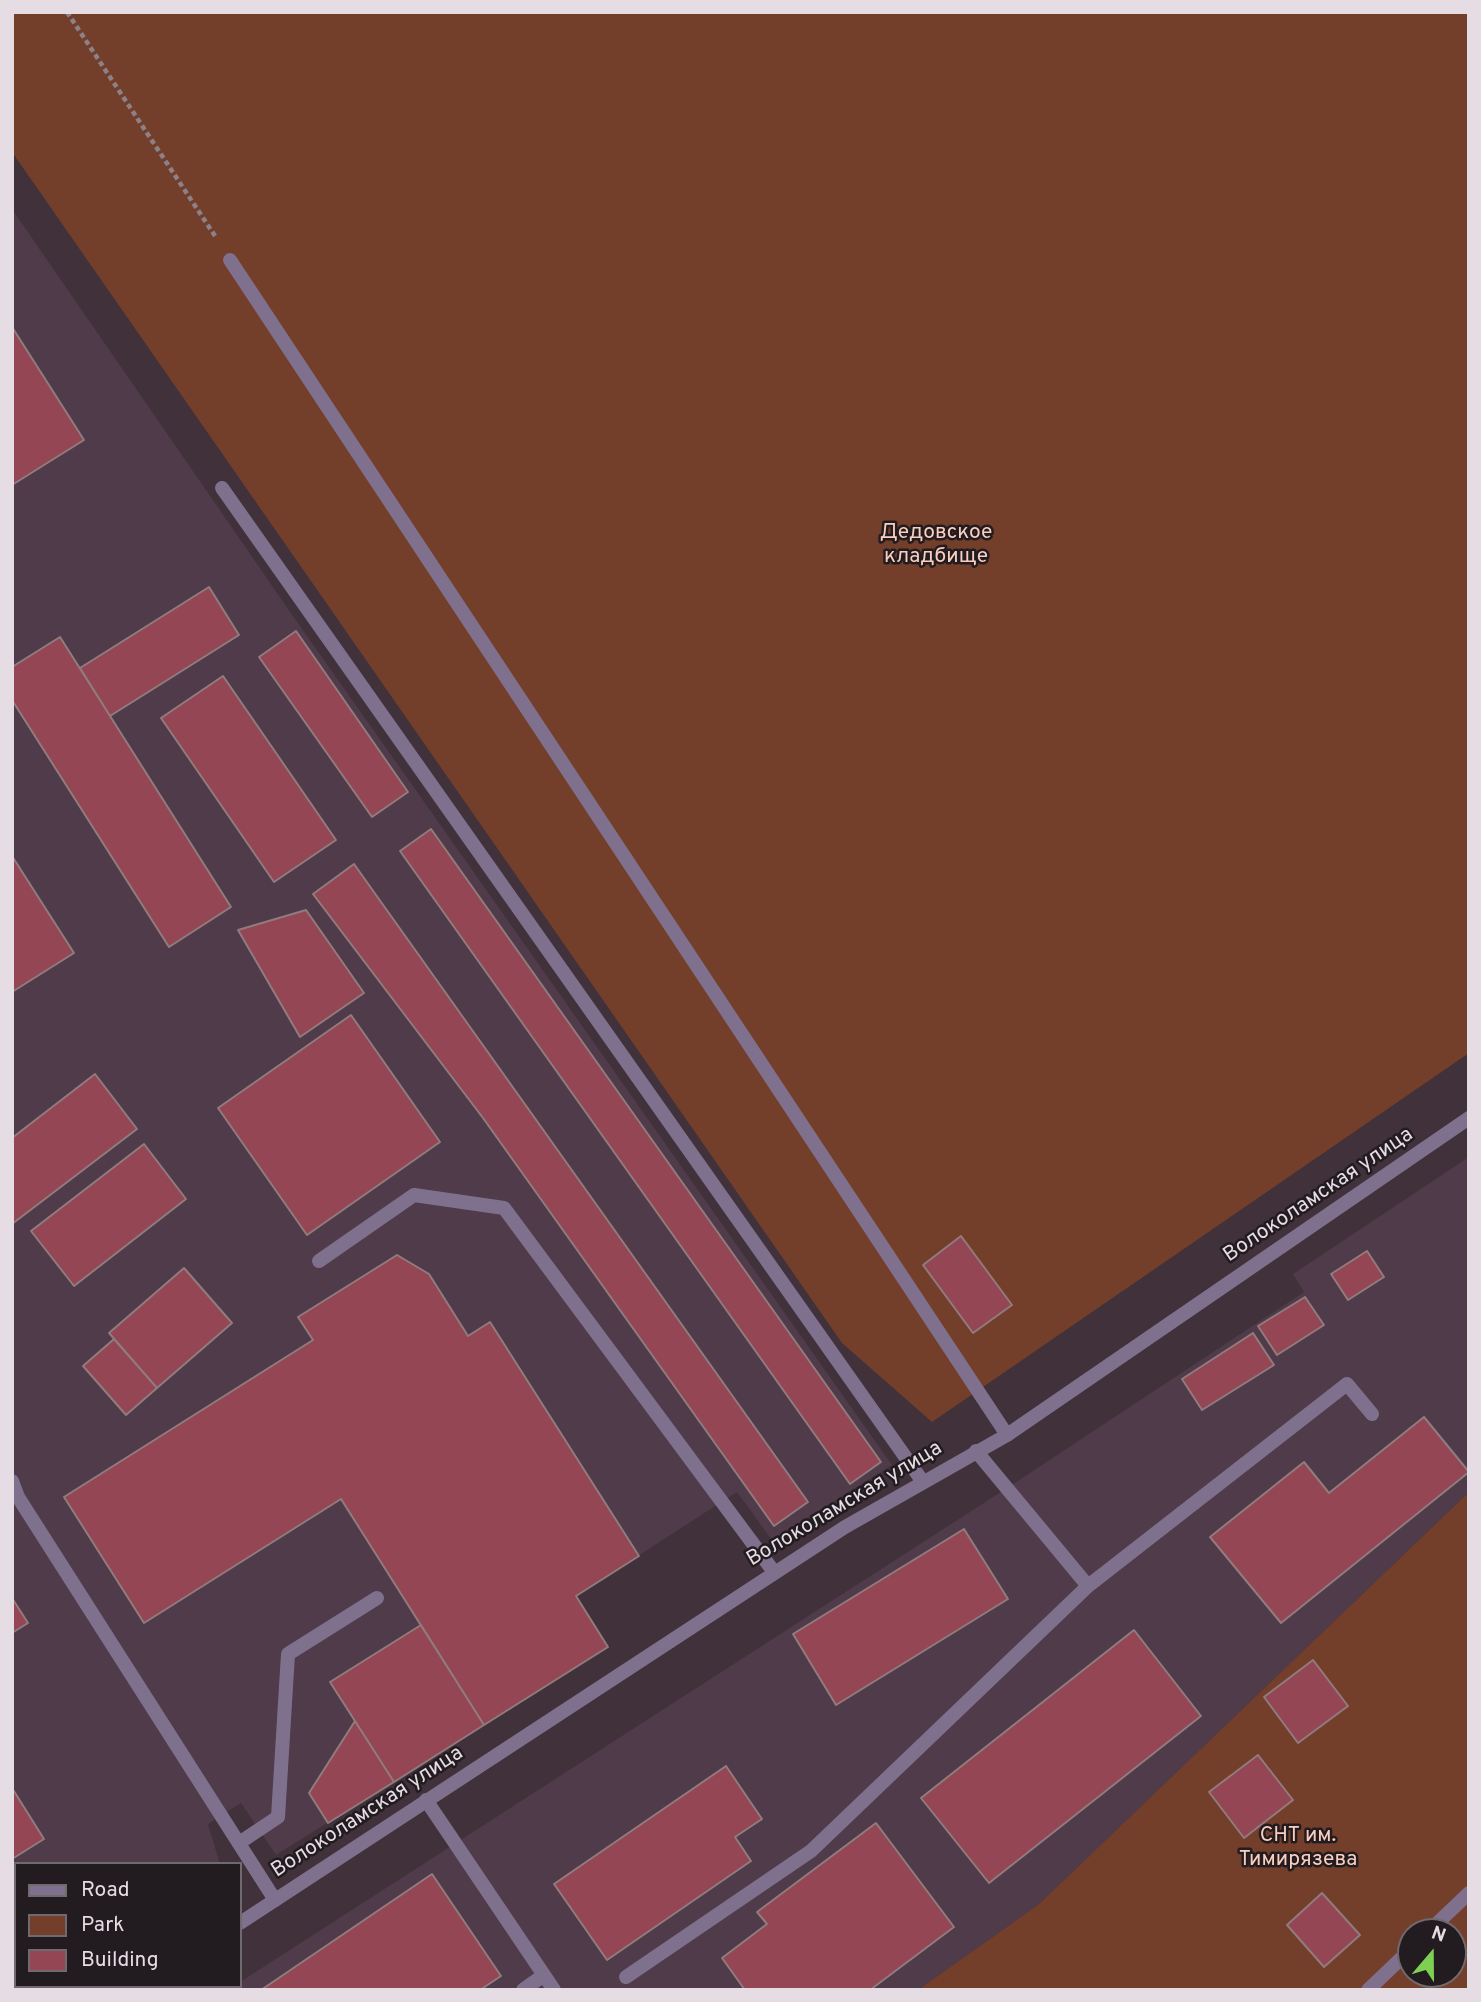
<!DOCTYPE html>
<meta charset="utf-8">
<style>
body{margin:0}
#map{position:relative;width:1481px;height:2002px;overflow:hidden;background:#40313b;font-family:Overpass,sans-serif}
canvas{display:block}
.frame{position:absolute;inset:0;border:14px solid #e6dce3;pointer-events:none}
.legend{position:absolute;left:14px;top:1862px;width:228px;height:126px;box-sizing:border-box;background:#221c20;border:2px solid #70696e;margin:0;padding:9px 12px;list-style:none;font-size:21px;color:#e6dce3}
.legend li{display:flex;align-items:center;gap:14px;height:35px}
.legend b{width:35px;border:2px solid #70696e}
.north{position:absolute;left:1397px;top:1918px;width:70px;height:70px;box-sizing:border-box;background:#221c20;border:2px solid #70696e;border-radius:50%;rotate:20deg;font-size:19px;font-weight:700;line-height:28px;text-align:center;color:#e6dce3}
.north::after{content:'';display:block;margin:auto;width:24px;height:32px;background:#7ed053;clip-path:polygon(50% 0,100% 100%,50% 72%,0 100%)}
</style>
<div id="map">
<canvas width="1481" height="2002"></canvas>
<div class="frame"></div>
<ul class="legend">
<li><b style="height:9px;background:#7f718e"></b>Road</li>
<li><b style="height:19px;background:#743f2a"></b>Park</li>
<li><b style="height:19px;background:#944654"></b>Building</li>
</ul>
<div class="north">N</div>
</div>
<script>
const ctx = document.querySelector('canvas').getContext('2d');
ctx.lineJoin = 'round';
function fill(path, color) { ctx.fillStyle = color; ctx.fill(path, 'evenodd'); }
const shape = rows => new Path2D(rows.map(r => 'M' + r).join(''));
function strokePath(path, color, width, dash) { ctx.strokeStyle = color; ctx.lineWidth = width; ctx.lineCap = dash ? 'butt' : 'round'; ctx.setLineDash(dash || []); ctx.stroke(path); }
function label(font, color, halo, rows, align = 'center') {
  ctx.font = font + ' Overpass,sans-serif'; ctx.lineWidth = 5; ctx.setLineDash([]); ctx.textBaseline = 'middle'; ctx.strokeStyle = halo; ctx.fillStyle = color; for (const [text, x, y, turn = 0] of rows) {
    ctx.save(); ctx.translate(x, y); ctx.rotate((+turn || 0) * Math.PI / 180); ctx.textAlign = isNaN(turn) ? turn : align; if (halo) ctx.strokeText(text, 0, 0); ctx.fillText(text, 0, 0); ctx.restore();
  }
}
const built = shape([
 [12,209,293,616,892,1465,772,1540,737,1492,723,1501,576,1596,608,1647,276,1855,241,1803,208,1824,220,1864,16,1864,16,1919,12,1921],
 [1469,1157,1469,1492,1039,1904,918,1990,228,1990,240,1986,240,1982,1007,1488,1304,1292,1293,1274]
]);
const green = shape([
 [12,12,1469,12,1469,1053,932,1422,842,1343,12,152],
 [1469,1492,1469,1990,918,1990,1039,1904],
 [1411,1932,1453,1932,1453,1974,1411,1974]
]);
const building = shape([
 [12,327,84,440,12,485,12,327],
 [209,587,239,635,110,716,80,668,209,587],
 [296,631,408,792,372,817,259,657,296,631],
 [60,637,231,907,169,947,12,700,12,667,60,637],
 [223,676,336,840,274,882,161,718,223,676],
 [431,829,881,1462,850,1484,400,851,431,829],
 [12,856,74,953,12,992,12,856],
 [354,864,808,1502,774,1526,483,1118,313,894,354,864],
 [306,910,364,993,300,1037,238,930,306,910],
 [351,1015,440,1142,307,1235,218,1108,351,1015],
 [95,1074,137,1129,12,1224,12,1138,95,1074],
 [144,1144,186,1199,74,1286,31,1231,144,1144],
 [961,1236,1012,1305,973,1333,923,1265,961,1236],
 [1367,1251,1384,1277,1348,1300,1331,1274,1367,1251],
 [397,1255,429,1274,468,1336,490,1322,639,1556,576,1596,608,1647,484,1725,341,1499,144,1623,64,1497,313,1340,298,1317,397,1255],
 [184,1268,232,1323,157,1388,109,1333,184,1268],
 [1305,1297,1324,1325,1277,1355,1258,1326,1305,1297],
 [1253,1333,1274,1365,1202,1410,1182,1379,1253,1333],
 [114,1339,157,1388,126,1415,83,1366,114,1339],
 [1424,1417,1469,1472,1281,1623,1210,1537,1304,1462,1329,1493,1424,1417],
 [964,1529,1008,1599,836,1705,793,1634,964,1529],
 [12,1598,28,1623,12,1633,12,1598],
 [421,1625,484,1725,394,1782,330,1682,421,1625],
 [1134,1630,1201,1716,989,1883,921,1798,1134,1630],
 [1313,1660,1348,1706,1298,1743,1264,1697,1313,1660],
 [355,1721,394,1782,328,1823,309,1793,355,1721],
 [1258,1755,1293,1800,1244,1838,1209,1792,1258,1755],
 [726,1766,762,1819,735,1837,751,1861,607,1960,554,1884,726,1766],
 [12,1788,44,1839,12,1859,12,1788],
 [876,1823,954,1927,870,1990,745,1990,722,1958,767,1924,757,1912,876,1823],
 [432,1874,501,1976,480,1990,261,1990,432,1874],
 [1322,1893,1360,1935,1324,1967,1287,1925,1322,1893]
]);
const path = shape([
 [67,12,217,239]
]);
const lane = shape([
 [230,260,1007,1435],
 [222,488,923,1482],
 [319,1261,414,1195,504,1208,774,1572],
 [12,1481,18,1497,275,1900],
 [1088,1586,1347,1384,1372,1414],
 [426,1800,554,1990],
 [239,1843,278,1817,288,1654,377,1598],
 [12,1895,16,1892],
 [1428,1932,1469,1893],
 [626,1977,811,1851,1088,1586,976,1451],
 [103,1986,105,1990],
 [523,1990,544,1975],
 [1368,1990,1411,1949]
]);
const street = shape([
 [240,1923,845,1527,1007,1435,1469,1118],
 [137,1990,143,1986]
]);
const parkNames = [
 ["Дедовское",936,534],
 ["кладбище",936,558],
 ["СНТ им.",1298,1837],
 ["Тимирязева",1298,1861]
];
const streetNames = [
 ["Волоколамская улица",1319,1196,-34],
 ["Волоколамская улица",845,1505,-31],
 ["Волоколамская улица",368,1813,-33]
];
fill(built, '#4f3b49');
fill(green, '#743f2a');
fill(building, '#944654');
strokePath(building, '#907b7d', 2);
strokePath(path, '#8d8189', 4.5, [5, 3.5]);
strokePath(lane, '#7f718e', 14);
strokePath(street, '#7f718e', 14);
label('21px', '#f9cebe', '#221c20', parkNames);
label('21px', '#e6dce3', '#221c20', streetNames);
</script>
